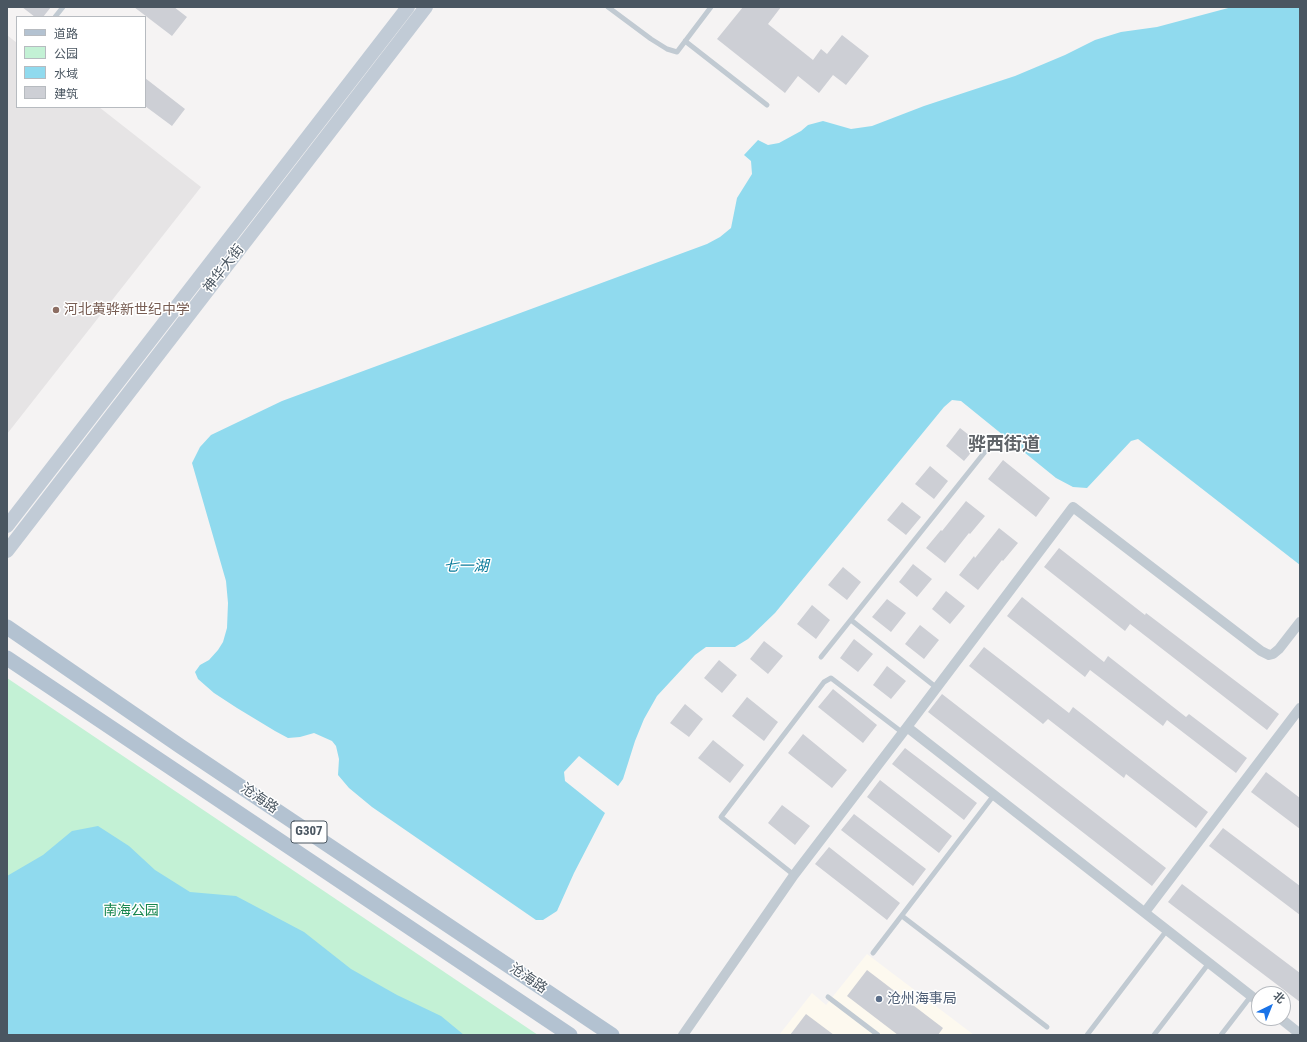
<!DOCTYPE html>
<meta charset="utf-8">
<style>
body{margin:0}
#map{position:relative;width:1307px;height:1042px;overflow:hidden;background:#f5f3f3;font-family:"Roboto Condensed","Noto Sans SC",sans-serif}
canvas{display:block}
.frame{position:absolute;inset:0;border:8px solid #4a5661;pointer-events:none}
.legend{position:absolute;left:16px;top:16px;width:130px;height:92px;box-sizing:border-box;background:#fff;border:1px solid #b7bbc0;margin:0;padding:5px 7px;list-style:none;font-size:12px;color:#4a5661}
.legend li{display:flex;align-items:center;gap:8px;height:20px}
.legend b{width:20px;border:1px solid #b7bbc0}
.north{position:absolute;left:1251px;top:986px;width:40px;height:40px;box-sizing:border-box;background:#fff;border:1px solid #b7bbc0;border-radius:50%;rotate:43deg;font-size:11px;font-weight:700;line-height:16px;text-align:center;color:#4a5661}
.north::after{content:'';display:block;margin:auto;width:14px;height:18px;background:#1a73e8;clip-path:polygon(50% 0,100% 100%,50% 72%,0 100%)}
</style>
<div id="map">
<canvas width="1307" height="1042"></canvas>
<div class="frame"></div>
<ul class="legend">
<li><b style="height:5px;background:#b3c2d1"></b>道路</li>
<li><b style="height:11px;background:#c3f1d5"></b>公园</li>
<li><b style="height:11px;background:#90daee"></b>水域</li>
<li><b style="height:11px;background:#cdcfd5"></b>建筑</li>
</ul>
<div class="north">北</div>
</div>
<script>
const ctx = document.querySelector('canvas').getContext('2d');
ctx.lineJoin = 'round';
function fill(path, color) { ctx.fillStyle = color; ctx.fill(path, 'evenodd'); }
const shape = rows => new Path2D(rows.map(r => 'M' + r).join(''));
function strokePath(path, color, width, dash) { ctx.strokeStyle = color; ctx.lineWidth = width; ctx.lineCap = dash ? 'butt' : 'round'; ctx.setLineDash(dash || []); ctx.stroke(path); }
function label(font, color, halo, rows, align = 'center') {
  ctx.font = font + ' "Roboto Condensed","Noto Sans SC",sans-serif'; ctx.lineWidth = 3; ctx.setLineDash([]); ctx.textBaseline = 'middle'; ctx.strokeStyle = halo; ctx.fillStyle = color; for (const [text, x, y, turn = 0] of rows) {
    ctx.save(); ctx.translate(x, y); ctx.rotate((+turn || 0) * Math.PI / 180); ctx.textAlign = isNaN(turn) ? turn : align; if (halo) ctx.strokeText(text, 0, 0); ctx.fillText(text, 0, 0); ctx.restore();
  }
}
const commercial = shape([
 [867,954,974,1035,779,1035,812,993,826,1005]
]);
const education = shape([
 [7,35,17,43,17,107,99,107,201,187,7,434]
]);
const green = shape([
 [7,678,538,1035,7,1035]
]);
const water = shape([
 [1232,7,1300,7,1300,565,1138,439,1131,441,1087,488,1073,487,1056,478,961,401,952,400,944,407,775,613,748,639,735,647,706,647,695,655,657,696,644,719,635,741,623,779,618,786,579,756,564,772,565,781,605,813,574,873,557,911,543,920,536,920,372,807,349,788,338,775,339,759,336,746,332,741,314,733,300,737,288,738,275,731,237,708,214,693,198,679,195,672,200,665,209,660,218,650,223,642,227,628,228,603,226,581,192,463,200,447,211,435,282,401,707,244,720,237,731,228,737,198,752,174,751,161,744,155,758,140,768,145,779,143,801,131,808,125,823,121,851,129,872,126,924,106,1015,76,1065,55,1095,40,1121,32,1157,27],
 [98,826,129,846,155,870,190,892,236,896,304,932,351,969,397,995,441,1016,464,1035,7,1035,7,876,43,855,72,831]
]);
const building = shape([
 [22,7,51,7,43,17,35,17],
 [134,7,174,7,187,17,172,36],
 [743,7,781,7,768,24,813,60,821,49,827,54,842,35,869,56,846,85,833,75,819,93,798,76,785,93,717,39],
 [145,78,185,109,172,126,145,106],
 [960,428,979,443,964,461,946,446],
 [1003,460,1050,498,1036,517,988,479],
 [930,466,948,481,934,499,915,484],
 [966,501,985,516,970,534,969,533,945,563,926,548,941,530,942,531],
 [902,502,921,517,906,535,887,520],
 [999,528,1018,543,1003,561,1002,560,978,590,959,575,974,556,975,558],
 [1059,548,1145,615,1146,613,1279,714,1267,730,1130,624,1125,631,1044,567],
 [913,564,932,579,917,597,899,582],
 [843,567,861,582,847,600,828,585],
 [946,591,965,606,950,624,932,609],
 [1022,597,1104,662,1108,656,1186,717,1189,714,1247,758,1236,773,1167,720,1163,726,1090,670,1085,677,1007,616],
 [887,599,906,613,891,632,872,617],
 [812,605,830,620,816,639,797,624],
 [920,625,939,640,924,659,905,644],
 [854,639,873,654,858,672,840,658],
 [764,641,783,656,768,674,750,659],
 [984,647,1069,713,1073,707,1208,812,1196,828,1126,774,1124,778,1048,719,1043,724,969,666],
 [719,660,737,675,722,693,704,678],
 [887,666,906,681,891,699,873,685],
 [833,689,877,725,863,743,818,707],
 [942,694,1166,868,1152,886,928,712],
 [747,697,778,722,764,741,732,716],
 [685,704,703,719,689,737,670,723],
 [803,734,847,770,832,788,788,753],
 [713,740,744,765,730,783,698,758],
 [905,748,977,803,964,820,892,764],
 [1266,772,1300,798,1300,829,1251,792],
 [880,780,952,836,939,853,867,797],
 [782,805,810,826,795,845,768,823],
 [854,814,926,869,913,886,841,830],
 [1223,828,1300,886,1300,915,1209,846],
 [829,847,900,903,887,920,815,864],
 [1182,884,1300,973,1300,1002,1168,902],
 [867,970,943,1028,938,1035,898,1035,847,996],
 [806,1014,834,1035,790,1035]
]);
const service = shape([
 [608,7,651,39,667,49,677,52,711,7],
 [55,17,63,7],
 [685,41,767,105],
 [851,620,937,688],
 [821,657,992,443],
 [794,875,721,817,824,682,831,678,903,733],
 [902,916,1047,1027],
 [873,953,994,795],
 [828,997,878,1035],
 [1087,1035,1167,930],
 [1154,1035,1209,963],
 [1221,1035,1251,996]
]);
const minor = shape([
 [907,727,1259,1002],
 [1145,912,1300,708],
 [1280,1018,1300,1034],
 [683,1035,794,875,907,727,1073,507,1261,651,1269,655,1273,654,1279,649,1300,622]
]);
const secondary = shape([
 [7,526,408,7],
 [7,551,426,7]
]);
const primary = shape([
 [7,627,180,746,612,1035],
 [7,658,570,1035]
]);
const markers = [
 [56,310,4,"#8d6e63"],
 [879,999,4,"#5c6f8a"]
];
const shields = [
 [309,832,36]
];
const shieldNames = [
 ["G307",309,832]
];
const streetNames = [
 ["神华大街",224,269,-52],
 ["沧海路",259,799,34],
 ["沧海路",528,979,34]
];
const educationNames = [
 ["河北黄骅新世纪中学",64,310]
];
const parkNames = [
 ["南海公园",131,911]
];
const serviceNames = [
 ["沧州海事局",887,999]
];
const waterNames = [
 ["七一湖",466,567]
];
const districtNames = [
 ["骅西街道",1004,445]
];
fill(commercial, '#fdf9ef');
fill(education, '#e6e4e5');
fill(green, '#c3f1d5');
fill(water, '#90daee');
fill(building, '#cdcfd5');
strokePath(service, '#c1cad2', 5);
strokePath(minor, '#c1cad2', 10);
strokePath(secondary, '#c1cbd6', 14);
strokePath(primary, '#b3c2d1', 15);
for (const [x, y, r, color] of markers) { const dot = new Path2D(); dot.arc(x, y, r, 0, 2 * Math.PI); ctx.fillStyle = color; ctx.fill(dot); strokePath(dot, '#fff', 1.5); }
for (const [x, y, w] of shields) { const box = new Path2D(); box.roundRect(x - w / 2, y - 11, w, 22, 3); ctx.fillStyle = '#fff'; ctx.fill(box); strokePath(box, '#4a5661', 1); }
label('bold 13px', '#4a5661', null, shieldNames);
label('14px', '#4a5661', '#fff', streetNames);
label('14px', '#785e54', '#fff', educationNames, 'left');
label('14px', '#17864f', '#fff', parkNames);
label('14px', '#4e5e75', '#fff', serviceNames, 'left');
label('italic 15px', '#0c7c9b', '#fff', waterNames);
label('bold 18px', '#5f6368', '#fff', districtNames);
</script>
